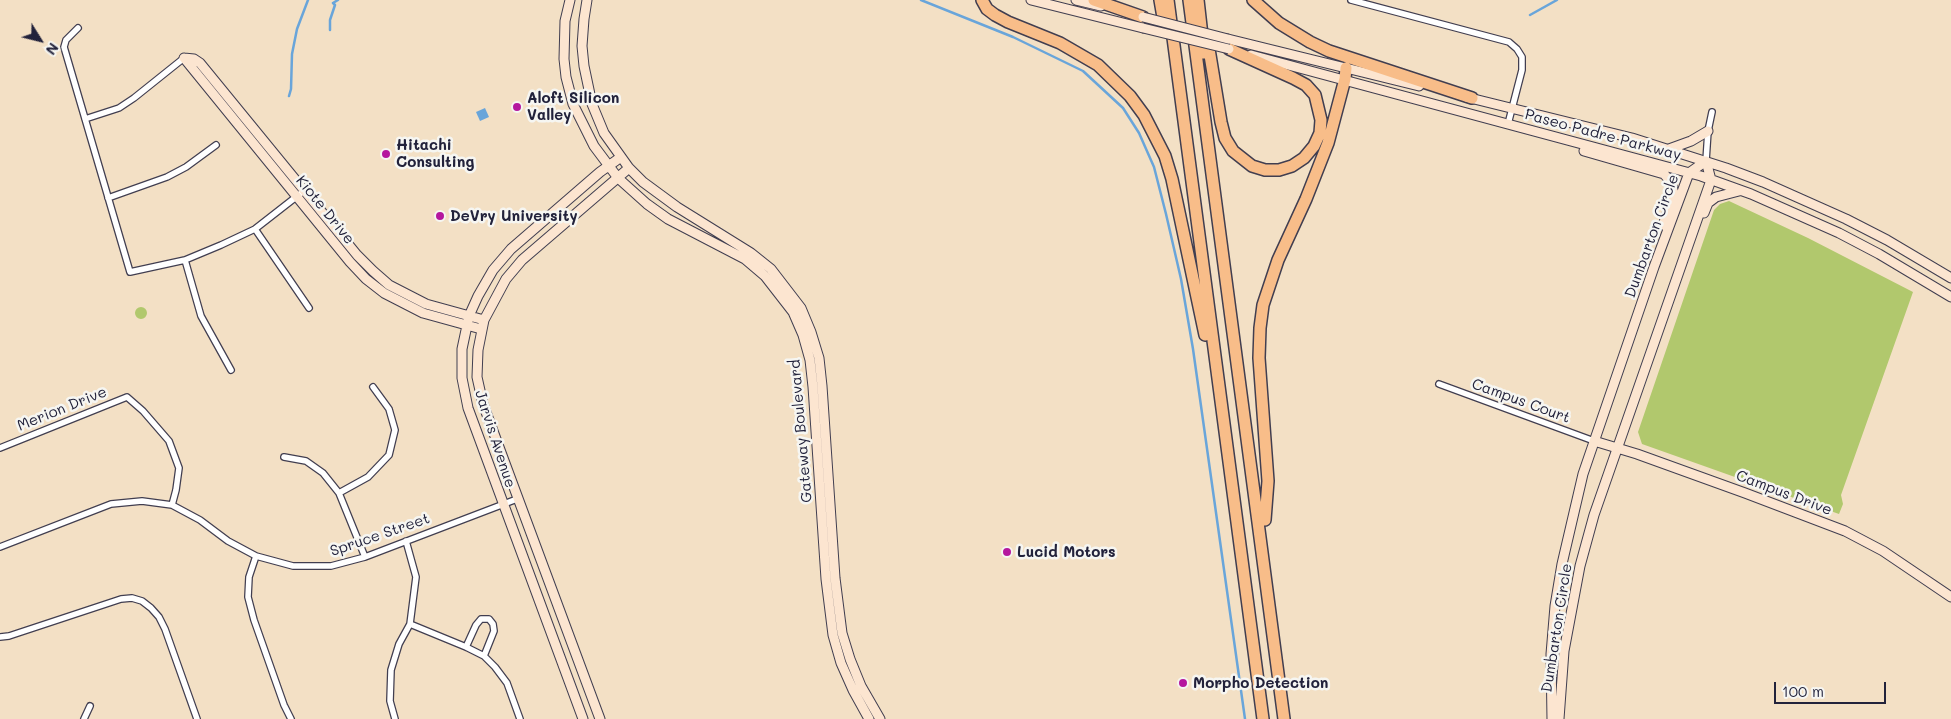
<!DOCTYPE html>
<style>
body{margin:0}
#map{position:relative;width:1951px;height:719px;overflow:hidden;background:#f3e0c5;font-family:Mali,sans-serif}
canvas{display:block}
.north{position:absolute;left:15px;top:15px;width:50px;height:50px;-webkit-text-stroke:4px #f6f6f2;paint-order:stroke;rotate:126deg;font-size:14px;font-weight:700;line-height:20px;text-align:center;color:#22223b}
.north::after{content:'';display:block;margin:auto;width:18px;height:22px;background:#22223b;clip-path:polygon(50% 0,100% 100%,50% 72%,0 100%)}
.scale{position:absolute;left:1774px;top:682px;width:112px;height:22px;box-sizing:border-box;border:2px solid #22223b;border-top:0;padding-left:6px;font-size:15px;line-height:18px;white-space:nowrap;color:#22223b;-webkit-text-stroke:4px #f6f6f2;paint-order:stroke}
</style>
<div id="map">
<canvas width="1951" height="719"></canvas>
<div class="north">N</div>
<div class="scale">100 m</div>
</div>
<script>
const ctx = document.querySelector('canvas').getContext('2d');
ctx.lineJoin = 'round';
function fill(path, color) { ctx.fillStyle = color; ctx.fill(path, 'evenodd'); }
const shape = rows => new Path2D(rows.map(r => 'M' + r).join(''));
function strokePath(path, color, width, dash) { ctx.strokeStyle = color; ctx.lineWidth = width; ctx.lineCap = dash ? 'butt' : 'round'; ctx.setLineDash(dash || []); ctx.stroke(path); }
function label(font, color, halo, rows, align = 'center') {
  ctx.font = font + ' Mali,sans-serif'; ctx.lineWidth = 5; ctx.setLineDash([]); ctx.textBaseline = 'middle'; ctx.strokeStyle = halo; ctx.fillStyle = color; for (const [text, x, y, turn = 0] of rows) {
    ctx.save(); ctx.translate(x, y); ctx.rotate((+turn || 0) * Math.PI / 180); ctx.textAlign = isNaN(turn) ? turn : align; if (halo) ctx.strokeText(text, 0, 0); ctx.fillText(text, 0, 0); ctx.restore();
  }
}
const green = shape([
 [1729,201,1808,238,1913,292,1841,495,1843,504,1839,514,1642,444,1638,432,1714,210,1720,204],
 '135 313a6 6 0 1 1 12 0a6 6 0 1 1-12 0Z'
]);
const water = shape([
 [485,108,489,117,480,121,476,112]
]);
const stream = shape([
 [921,0,1013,37,1083,71,1123,108,1139,133,1154,167,1166,214,1181,279,1193,349,1245,719],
 [1530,15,1557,0],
 [330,30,330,20,335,5,333,3,338,0],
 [289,96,291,89,292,54,297,29,308,0]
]);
const street = shape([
 [1351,0,1509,42,1517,49,1522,57,1522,70,1508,124],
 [78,28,66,40,64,47,130,272,185,260,221,245,255,229,305,190],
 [85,119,119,108,134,98,184,58],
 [1706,161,1708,131,1712,112],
 [108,198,167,177,186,167,216,145],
 [255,229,309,308],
 [185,260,201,316,231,370],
 [1439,384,1594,441],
 [0,448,127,397,143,411,169,441,179,468,176,490,172,505],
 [284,457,306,461,323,473,339,493,365,557],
 [339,493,368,477,389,455,395,430,389,409,373,387],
 [0,547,111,504,142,501,172,505,200,520,228,541,256,556,293,566,331,566,365,557,517,499],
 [256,556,249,577,248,597,254,620,284,705,291,719],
 [410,624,466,647,484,656,495,667,507,683,520,719],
 [0,637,9,636,121,599,132,598,142,601,151,608,159,617,165,629,197,719],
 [466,647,476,625,481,619,489,619,493,624,494,631,484,656],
 [84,719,90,706],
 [395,719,390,701,391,670,399,644,410,624,416,577,406,541]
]);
const secondary = shape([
 [570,0,565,21,564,59,566,77,573,104,594,146,618,178,647,204,668,219,745,259,765,276,793,312,803,335,810,360,813,387,826,579,833,635,841,663,853,690,869,719],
 [587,0,584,19,582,46,584,66,592,104,604,133,629,168,643,182,677,207,751,253,771,269,801,308,811,332,819,358,822,386,835,578,842,633,850,659,861,686,880,719],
 [1031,0,1143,28],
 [1076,0,1101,6],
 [1228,39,1419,86],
 [1251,55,1701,176,1751,194,1839,233,1879,254,1951,297],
 [184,58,350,262,366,279,384,293,423,313,481,329],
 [184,58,194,59,200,63,357,255,373,271,389,285,426,304,484,320],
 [1466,97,1632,138,1726,168,1763,182,1846,219,1887,240,1951,278],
 [1669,149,1691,141,1708,131],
 [1584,151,1664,174,1671,182,1674,194,1663,225],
 [1704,213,1708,203,1716,197,1739,191],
 [1594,441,1637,454,1745,493,1845,531,1883,551,1951,597],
 [583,719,468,408,462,378,462,349,469,316,478,296,493,270,511,249,600,172,621,157],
 [600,719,483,404,477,377,478,350,484,320,506,279,522,260,629,168],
 [1552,719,1551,654,1555,606,1562,564,1583,474,1654,267,1689,173,1706,161],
 [1559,719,1564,651,1580,566,1594,515,1711,180,1706,161]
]);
const highway = shape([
 [982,0,987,9,995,15,1008,22,1060,43,1098,65,1130,96,1144,115,1165,156,1172,179,1205,335],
 [1094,0,1143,17],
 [1160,0,1164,23],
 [1168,0,1263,719],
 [1189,0,1284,719],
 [1198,0,1204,53],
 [1253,0,1279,23,1310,42,1329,51,1472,98],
 [1208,43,1221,122,1225,138,1233,151,1252,166,1265,170,1279,170,1292,166,1304,158,1314,146,1320,133,1321,120,1315,95,1306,85,1293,78,1229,49],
 [1265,520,1268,481,1259,358,1260,328,1263,305,1278,260,1306,199,1328,143,1345,79,1346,68]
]);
const secondaryBridge = shape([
 [1143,17,1228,39],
 [1143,28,1229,49]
]);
const markers = [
 [517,107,5,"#b5179e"],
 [386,154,5,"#b5179e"],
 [440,216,5,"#b5179e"],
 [1007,552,5,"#b5179e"],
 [1183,683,5,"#b5179e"]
];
const poiNames = [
 ["Aloft Silicon",527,98],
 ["Valley",527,115],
 ["Hitachi",396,145],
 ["Consulting",396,162],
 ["DeVry University",450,216],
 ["Lucid Motors",1017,552],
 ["Morpho Detection",1193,683]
];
const streetNames = [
 ["Paseo Padre Parkway",1603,135,15],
 ["Kiote Drive",325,210,51],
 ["Dumbarton Circle",1652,236,-70],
 ["Campus Court",1521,401,20],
 ["Merion Drive",62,409,-22],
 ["Gateway Boulevard",801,431,-95],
 ["Jarvis Avenue",495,439,72],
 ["Campus Drive",1784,493,21],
 ["Spruce Street",380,535,-19],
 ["Dumbarton Circle",1557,628,-81]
];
fill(green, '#b1c86d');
fill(water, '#69a5da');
strokePath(stream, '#69a5da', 2.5);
strokePath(street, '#413e50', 8);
strokePath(secondary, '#413e50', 11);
strokePath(highway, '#413e50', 14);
strokePath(street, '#fff', 5.5);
strokePath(secondary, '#fce5d0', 9);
strokePath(highway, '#f8bd89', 11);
strokePath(secondaryBridge, '#413e50', 11, []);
strokePath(secondaryBridge, '#fce5d0', 9);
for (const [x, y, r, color] of markers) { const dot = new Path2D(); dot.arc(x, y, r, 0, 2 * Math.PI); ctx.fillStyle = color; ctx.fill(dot); strokePath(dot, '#f6f6f2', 2); }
label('bold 15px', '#22223b', '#f6f6f2', poiNames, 'left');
label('15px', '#22223b', '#f6f6f2', streetNames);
</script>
